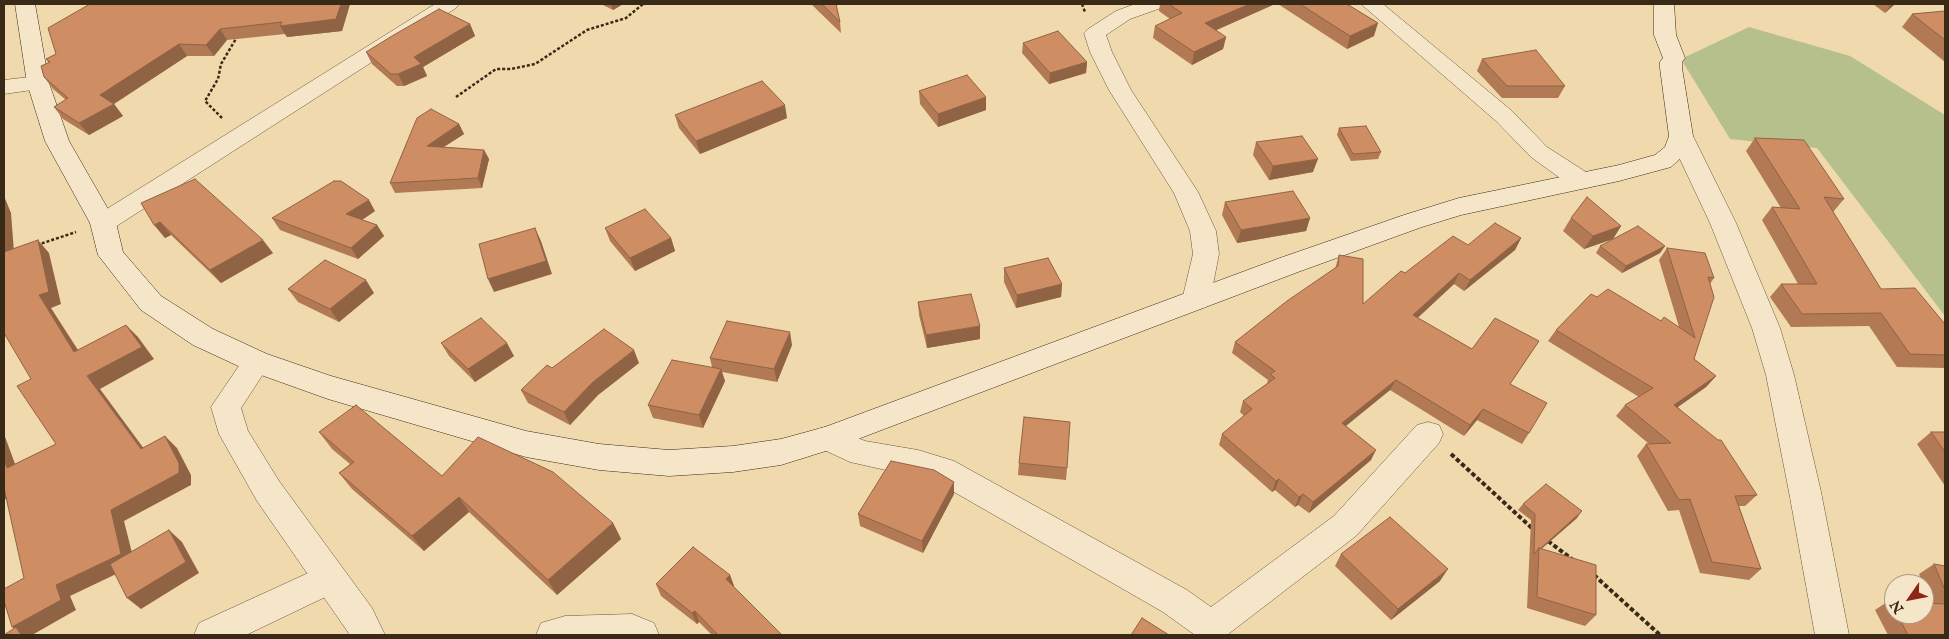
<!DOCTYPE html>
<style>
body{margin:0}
#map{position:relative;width:1949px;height:639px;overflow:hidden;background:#f0d9ac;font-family:"IM FELL English",serif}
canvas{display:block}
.frame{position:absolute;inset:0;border:5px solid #392a18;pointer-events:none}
.north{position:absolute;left:1884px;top:574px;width:50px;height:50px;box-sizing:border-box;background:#f5e6c9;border:1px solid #aa9b82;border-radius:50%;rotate:237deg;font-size:14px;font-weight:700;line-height:20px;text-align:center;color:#392a18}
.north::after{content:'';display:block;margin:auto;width:18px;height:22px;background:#8f2418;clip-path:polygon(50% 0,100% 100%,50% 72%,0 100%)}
</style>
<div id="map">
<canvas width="1949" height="639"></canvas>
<div class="frame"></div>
<div class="north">N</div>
</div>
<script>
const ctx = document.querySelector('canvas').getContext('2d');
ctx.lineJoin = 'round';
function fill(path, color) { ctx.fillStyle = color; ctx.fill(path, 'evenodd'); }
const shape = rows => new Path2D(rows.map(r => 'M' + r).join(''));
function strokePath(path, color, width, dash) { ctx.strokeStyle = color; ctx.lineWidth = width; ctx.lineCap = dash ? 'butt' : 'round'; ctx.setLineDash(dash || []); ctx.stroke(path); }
const green = shape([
 [1749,27,1850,56,1945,115,1945,316,1817,148,1730,139,1681,59]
]);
const pathFar1 = shape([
 [1082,4,1085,12],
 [456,97,496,69,511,69,535,64,587,30,626,18,643,4],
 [222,118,205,101,218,79,221,64,237,37],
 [37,245,76,232]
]);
const path = shape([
 [1451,454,1533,529],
 [1548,541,1573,560],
 [1594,575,1660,635]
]);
const minor = shape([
 [435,4,459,4,456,8,112,229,103,232,94,229,90,223,94,217,435,4],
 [1135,4,1164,4,1161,8,1130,19,1106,35,1112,52,1131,90,1198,192,1216,231,1219,254,1210,300,1206,307,1196,310,1186,307,1182,300,1193,254,1190,231,1174,193,1109,90,1090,52,1084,33,1088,29,1116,11,1135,4],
 [1361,4,1383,4,1512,111,1547,147,1589,174,1592,180,1589,186,1580,188,1571,186,1531,157,1496,121,1361,4],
 [38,76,46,78,49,83,46,88,4,94,4,80,38,76],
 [1681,128,1689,131,1693,136,1736,223,1780,328,1794,375,1821,492,1849,635,1815,635,1789,492,1766,375,1752,328,1710,223,1669,136,1673,131,1681,128],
 [1428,422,1439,425,1443,434,1439,443,1356,536,1227,635,1195,635,1163,612,935,481,850,462,818,447,814,438,818,429,829,426,865,441,918,450,954,461,1187,590,1211,607,1334,516,1417,425,1428,422],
 [330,563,342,567,347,578,342,589,246,635,194,635,199,623,330,563],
 [632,614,654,623,659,635,536,635,541,623,565,616,632,614]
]);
const tertiary = shape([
 [257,351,267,354,271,362,241,408,248,431,279,481,372,608,385,635,350,635,257,501,219,434,211,407,247,354,257,351]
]);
const secondary = shape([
 [15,4,35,4,49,83,69,141,116,223,123,252,161,296,213,329,267,354,331,376,526,431,599,444,669,450,733,446,781,439,825,427,1280,258,1404,215,1459,198,1619,165,1655,155,1665,147,1669,136,1660,68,1660,62,1663,58,1654,35,1654,4,1674,4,1676,35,1685,58,1682,62,1682,68,1693,136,1683,156,1671,167,1619,181,1461,215,1422,227,1298,272,829,450,781,465,733,472,669,476,599,470,526,457,328,399,247,370,193,345,141,310,98,255,90,223,45,141,27,83,15,4]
]);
const wall = shape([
 [90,4,350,4,342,31,287,37,285,34,227,40,214,56,187,56,114,104,123,116,89,135,63,119,54,107,66,100,53,89,44,77,49,63,46,59,56,54],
 [601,4,623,4,613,10],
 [811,4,836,4,840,22,841,33],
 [1160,4,1275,4,1216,30,1226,37,1223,49,1192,65,1153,38,1155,26,1170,19,1159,11],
 [1278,4,1347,4,1374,36,1347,49],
 [1873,4,1895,4,1885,13],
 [1945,11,1945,62,1902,27,1912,14],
 [470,24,475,36,423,67,427,76,404,86,397,86,372,64,366,52],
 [1023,43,1087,62,1086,73,1049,84,1022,53],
 [1482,59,1565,86,1558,98,1502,98,1477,71],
 [919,91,986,110,938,127,920,104],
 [675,115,787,118,700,154,679,128],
 [459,124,464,134,444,147,484,150,489,159,482,188,395,193,390,183],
 [1339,128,1381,152,1378,159,1351,161,1337,135],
 [1755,138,1844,199,1833,212,1881,289,1945,324,1945,368,1897,367,1869,326,1791,327,1770,297,1781,284,1798,284,1762,220,1772,207,1781,208,1746,151],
 [1256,142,1313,172,1269,180,1253,155],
 [1225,202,1310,218,1306,231,1237,243,1222,215],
 [141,203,273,253,221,283,171,235,165,238],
 [375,211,362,220,377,225,384,236,358,259,280,230,272,218],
 [1571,218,1621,226,1613,239,1584,249,1563,231],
 [605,228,671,238,675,251,635,271,610,241],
 [1521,238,1515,250,1464,291,1454,284,1417,318,1472,349,1539,341,1510,384,1529,433,1522,444,1477,420,1464,436,1390,390,1346,426,1371,460,1309,513,1298,505,1295,507,1275,490,1272,492,1219,445,1222,434,1244,416,1240,412,1243,401,1267,384,1268,380,1232,353,1235,342,1335,269,1339,255,1363,304,1405,273,1468,245],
 [1600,246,1665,246,1660,253,1622,273,1596,253],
 [1667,248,1714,278,1710,284,1694,359,1716,376,1706,387,1678,407,1757,495,1745,506,1739,506,1761,569,1749,580,1700,573,1679,510,1668,511,1637,456,1646,444,1649,444,1616,416,1625,405,1639,397,1548,341,1556,330,1597,297,1661,321,1679,327,1659,260],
 [1004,268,1062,284,1061,297,1016,308,1004,282],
 [288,289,374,293,339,322,298,302],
 [918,302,980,339,927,348,919,315],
 [441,343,514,356,475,382,449,356],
 [792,345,777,382,722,372,725,381,703,428,653,418,648,405,712,367,710,358],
 [639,363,598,395,570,425,528,403,521,390,552,368],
 [319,432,442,476,613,523,621,539,557,595,469,512,424,551,352,489,339,473,350,464,332,449],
 [1931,432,1945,432,1945,486,1917,444],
 [1019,463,1067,468,1066,480,1018,475],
 [954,482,954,494,923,553,860,526,858,514],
 [1523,504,1577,518,1541,549,1596,615,1585,626,1527,608,1531,520,1518,510],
 [1341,554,1440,581,1391,620,1335,566],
 [1934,564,1945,566,1945,635,1888,635,1875,610,1890,600,1894,601,1894,614,1924,614,1931,603,1919,574],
 [730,575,734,586,733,587,782,635,712,635,699,622,697,624,661,596,656,584]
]);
const shadedWall = shape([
 [341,4,350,4,342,31,287,37,280,26],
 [611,4,623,4,613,10],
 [1250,4,1275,4,1203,36,1205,23],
 [1893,4,1895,4,1885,13,1890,6],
 [1378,23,1374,36,1347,49,1350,36],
 [470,24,475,36,423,67,427,76,404,86,398,74,414,57],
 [220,29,227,40,214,56,206,45],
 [1226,37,1223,49,1192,65,1194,52],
 [179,44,187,56,109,107,100,95],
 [1087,62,1086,73,1049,84,1050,73],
 [986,97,986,110,938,127,938,114],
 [114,104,123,116,89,135,79,123],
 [785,105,787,118,700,154,696,141],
 [459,124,464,134,431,155,427,146],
 [484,150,489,159,482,188,478,178],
 [1318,159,1313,172,1269,180,1273,166],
 [4,196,11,213,15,265,4,253],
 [369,200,375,211,353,226,346,214],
 [1310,218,1306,231,1237,243,1241,230],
 [160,222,171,235,165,238,154,225],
 [377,225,384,236,358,259,351,248],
 [1621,226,1613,239,1584,249,1593,236],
 [535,228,541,241,552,274,494,292,488,279],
 [671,238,675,251,635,271,630,258],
 [1521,238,1515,250,1464,291,1470,280],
 [38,240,49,253,61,304,51,308,87,364,74,352,39,295],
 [263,240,273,253,221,283,210,270],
 [1665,246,1660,253,1622,273,1626,266],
 [1459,273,1454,284,1408,327,1413,315],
 [366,280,374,293,339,322,330,309],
 [1062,284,1061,297,1016,308,1017,295],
 [126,325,138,337,154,359,100,389,153,461,141,449,87,376],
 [980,326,980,339,927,348,926,335],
 [790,332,792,345,777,382,774,369],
 [507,343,514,356,475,382,468,369],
 [634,350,639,363,598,395,570,425,564,412,593,382],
 [721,369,725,381,703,428,699,415],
 [1716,376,1706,387,1665,416,1674,405],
 [1396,380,1390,390,1337,433,1342,423],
 [1483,409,1477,420,1464,436,1470,425],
 [4,434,21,480,7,468,4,460],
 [165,436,177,448,191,475,191,485,124,521,135,565,70,596,76,610,32,635,21,635,19,632,12,627,56,585],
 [1376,450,1371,460,1309,513,1313,502],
 [1279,479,1275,490,1272,492,1276,481],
 [954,482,954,494,923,553,922,541],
 [4,483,17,493,4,500],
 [1303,494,1298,505,1295,507,1299,497],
 [459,497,469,512,424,551,412,536],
 [1582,511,1577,518,1538,552,1539,550],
 [613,523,621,539,557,595,548,580],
 [169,530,182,542,199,573,141,609,127,598],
 [1448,569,1440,581,1391,620,1398,609],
 [730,575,734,586,730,591,726,579],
 [695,611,699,622,697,624,692,613]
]);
const building = shape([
 [90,4,341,4,336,19,280,26,282,22,220,29,206,45,179,44,100,95,114,104,79,123,54,107,68,98,44,77,41,66,50,62,46,59,56,54,48,28,90,4],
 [822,4,836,4,840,22,822,4],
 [1169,4,1250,4,1205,23,1226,37,1194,52,1155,26,1182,13,1169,4],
 [1300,4,1347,4,1378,23,1350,36,1300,4],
 [1887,4,1893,4,1890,6,1887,4],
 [439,9,470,24,414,57,421,64,398,74,391,74,366,52,392,36,439,9],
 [1945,11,1945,40,1912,14,1945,11],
 [1058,31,1087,62,1050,73,1023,43,1058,31],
 [1536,50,1565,86,1507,86,1482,59,1536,50],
 [967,75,986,97,938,114,919,91,967,75],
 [762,81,785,105,696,141,675,115,762,81],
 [431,109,459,124,427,146,484,150,478,178,390,183,417,118,431,109],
 [1366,126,1381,152,1353,154,1339,128,1366,126],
 [1302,136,1318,159,1273,166,1256,142,1302,136],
 [1755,138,1804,140,1844,199,1824,197,1881,289,1915,288,1945,324,1945,355,1910,354,1881,313,1802,314,1781,284,1817,284,1772,207,1800,209,1755,138],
 [195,179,263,240,210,270,160,222,154,225,141,203,195,179],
 [334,181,341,181,369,200,346,214,377,225,351,248,272,218,334,181],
 [1293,191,1310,218,1241,230,1225,202,1293,191],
 [1587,197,1621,226,1593,236,1571,218,1587,197],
 [645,209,671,238,630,258,605,228,645,209],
 [1495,223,1521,238,1470,280,1459,273,1413,315,1472,349,1495,318,1539,341,1510,384,1547,403,1529,433,1483,409,1470,425,1396,380,1342,423,1376,450,1313,502,1303,494,1299,497,1279,479,1276,481,1222,434,1252,409,1243,401,1275,378,1270,374,1275,371,1235,342,1287,301,1338,266,1339,255,1363,259,1363,304,1401,271,1405,273,1453,236,1468,245,1495,223],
 [1638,226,1665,246,1626,266,1600,246,1638,226],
 [535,228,546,261,488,279,479,244,535,228],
 [38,240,49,292,39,295,74,352,126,325,142,347,87,376,141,449,165,436,179,463,179,473,111,510,121,554,56,585,61,600,12,627,4,601,4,589,24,578,4,488,4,460,7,468,56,444,17,386,31,379,4,333,4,252,38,240],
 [1667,248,1705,253,1714,278,1708,277,1714,297,1694,359,1716,376,1674,405,1718,440,1721,440,1757,495,1735,496,1761,569,1712,562,1690,499,1679,500,1646,444,1671,443,1625,405,1653,388,1556,330,1591,294,1597,297,1608,289,1661,321,1664,317,1695,338,1667,248],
 [1048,258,1062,284,1017,295,1004,268,1048,258],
 [325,260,366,280,330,309,288,289,325,260],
 [971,294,980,326,926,335,918,302,971,294],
 [481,318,507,343,468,369,441,343,481,318],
 [727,321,790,332,774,369,710,358,727,321],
 [604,329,634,350,593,382,564,412,521,390,547,365,552,368,604,329],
 [672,360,721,369,699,415,648,405,672,360],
 [356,405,442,476,478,437,553,472,613,523,548,580,459,497,412,536,339,473,354,462,319,432,356,405],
 [1024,417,1070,422,1067,468,1019,463,1024,417],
 [1931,432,1945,432,1945,452,1931,432],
 [891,461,934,470,954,482,922,541,858,514,891,461],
 [1546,484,1582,511,1540,549,1539,548,1534,554,1535,514,1523,504,1546,484],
 [1390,517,1448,569,1398,609,1341,554,1390,517],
 [169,530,186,562,127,598,110,564,169,530],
 [693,547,730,575,726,579,782,635,718,635,695,611,692,613,656,584,693,547],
 [1539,548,1596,565,1596,615,1537,597,1539,548],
 [1934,564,1945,566,1945,590,1934,564],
 [1890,600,1894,601,1894,609,1890,600],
 [1924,603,1945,604,1945,635,1908,635,1897,614,1924,614,1924,603],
 [1142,618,1169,635,1131,635,1142,618],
 [16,627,21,635,4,635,16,627]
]);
fill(green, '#b5c08d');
strokePath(minor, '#67563d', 1);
strokePath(tertiary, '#67563d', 1);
strokePath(secondary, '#392a18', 1);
strokePath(pathFar1, '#392a18', 2.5, [3, 2]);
strokePath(path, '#392a18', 4, [4.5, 2.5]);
fill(minor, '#f5e6c9');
fill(tertiary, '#f5e6c9');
fill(secondary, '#f5e6c9');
fill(wall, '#b17954');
fill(shadedWall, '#906345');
fill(building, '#ce8d62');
strokePath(building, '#906345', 1);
</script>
